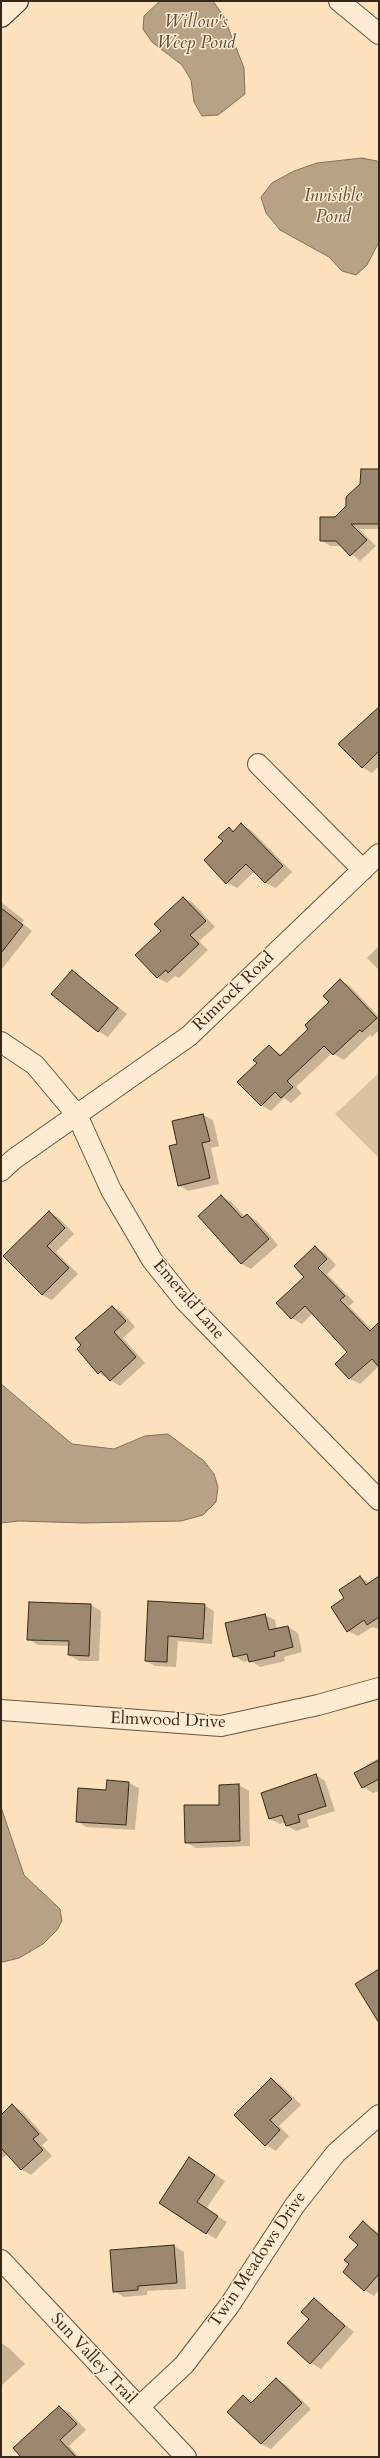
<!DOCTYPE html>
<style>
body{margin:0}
#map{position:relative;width:380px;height:2458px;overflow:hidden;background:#fce1bc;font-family:Cardo,serif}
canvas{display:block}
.frame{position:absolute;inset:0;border:2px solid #342819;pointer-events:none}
</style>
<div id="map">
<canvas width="380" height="2458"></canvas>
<div class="frame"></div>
</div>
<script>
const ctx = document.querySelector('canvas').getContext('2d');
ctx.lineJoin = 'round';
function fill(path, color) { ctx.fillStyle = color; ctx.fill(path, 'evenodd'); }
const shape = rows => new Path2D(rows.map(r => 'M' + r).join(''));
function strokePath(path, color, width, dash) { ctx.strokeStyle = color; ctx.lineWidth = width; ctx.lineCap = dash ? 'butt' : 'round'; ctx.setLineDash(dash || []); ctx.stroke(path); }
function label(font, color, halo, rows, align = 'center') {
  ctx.font = font + ' Cardo,serif'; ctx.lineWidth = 3; ctx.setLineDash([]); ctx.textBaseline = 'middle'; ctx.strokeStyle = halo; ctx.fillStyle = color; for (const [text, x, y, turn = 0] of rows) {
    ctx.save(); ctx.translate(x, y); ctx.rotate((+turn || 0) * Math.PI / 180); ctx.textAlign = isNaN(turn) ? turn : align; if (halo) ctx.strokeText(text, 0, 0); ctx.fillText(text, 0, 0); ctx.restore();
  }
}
const green = shape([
 [379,1073,379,1158,335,1114]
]);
const water = shape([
 [160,1,213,1,224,17,244,68,245,94,218,115,202,116,194,102,191,80,182,65,152,42,143,29,144,16,160,1],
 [362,158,377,161,379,165,379,242,367,265,356,275,342,271,329,257,280,230,266,213,261,197,272,183,294,171,317,163,362,158],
 [1,1384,72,1444,114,1449,145,1436,168,1434,204,1461,214,1474,218,1487,216,1502,203,1515,181,1521,84,1523,19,1521,1,1523,1,1384],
 [1,1807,24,1875,60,1909,62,1921,57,1930,43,1944,19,1958,3,1962,1,1961,1,1807]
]);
const shadow = shape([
 [379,470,379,529,359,529,376,546,360,561,342,546,330,546,321,540,335,518],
 [379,708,379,766,372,773,362,767,340,744],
 [242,825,251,830,292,872,276,888,266,883,255,871,237,888,227,883,224,841,229,828,235,831],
 [183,898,193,903,215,927,199,941,208,950,179,978,175,976,167,983,158,978,136,955,162,931],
 [1,902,24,920,22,923,32,931,1,970],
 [379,946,379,970,367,958],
 [72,971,127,1014,108,1037,98,1031],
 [340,980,350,986,379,1017,379,1030,372,1037,370,1035,344,1060,332,1053,296,1087,302,1093,291,1103,284,1098,271,1111,261,1105,258,1063,269,1046,282,1055,310,1029,330,1002],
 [203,1115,213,1120,219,1146,211,1148,219,1184,188,1191,179,1185,178,1145],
 [221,1196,231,1202,245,1217,247,1215,257,1221,278,1245,251,1269,242,1264,199,1216],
 [49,1213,59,1218,74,1234,56,1252,78,1274,52,1300,42,1295],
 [316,1248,325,1253,336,1265,327,1274,354,1302,349,1306,372,1330,379,1324,379,1366,360,1384,350,1379,336,1364,349,1352,313,1313,302,1324,292,1318],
 [113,1307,122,1312,135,1327,123,1338,145,1363,120,1386,99,1373],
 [360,1577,370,1583,379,1580,379,1629,372,1627,358,1636,348,1631],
 [149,1602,204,1605,214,1611,212,1644,178,1641,176,1667,155,1666,146,1661],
 [30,1603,91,1605,101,1611,99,1661,79,1661,69,1655,69,1646,38,1645,28,1639],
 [265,1615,275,1620,277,1630,288,1627,298,1633,302,1652,284,1657,285,1661,260,1667,250,1660,244,1662,234,1656],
 [379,1758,379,1791,373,1793,363,1787,368,1767,366,1765],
 [316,1775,325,1781,335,1811,307,1820,309,1827,296,1831,287,1826,286,1822,280,1824,270,1819,262,1794],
 [108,1781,129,1783,139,1788,135,1830,86,1827,77,1821,107,1791],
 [239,1785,249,1791,250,1846,196,1848,186,1842],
 [271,2079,281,2085,301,2105,279,2126,289,2136,276,2151,266,2145],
 [12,2106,22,2111,48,2140,42,2145,52,2156,31,2175,21,2169,8,2154,1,2159,1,2116],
 [199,2164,225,2181,206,2209,227,2222,216,2239,160,2203],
 [364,2223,379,2233,379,2290,374,2296,364,2290,351,2264,359,2245],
 [174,2246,184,2252,186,2289,147,2291,147,2295,124,2297,114,2291],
 [314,2300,345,2324,310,2362,311,2319],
 [346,2325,354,2332,321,2369,311,2363],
 [1,2343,9,2348,25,2364,1,2386],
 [276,2379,286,2385,311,2409,271,2449,261,2444,244,2396,254,2402],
 [59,2407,69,2412,86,2430,69,2446,79,2457,23,2457]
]);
const building = shape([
 [361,469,379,469,379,524,351,524,367,540,350,556,336,541,320,541,320,517,335,517,346,506,346,497,360,484,361,469],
 [379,707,379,751,362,768,338,744,379,707],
 [241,823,283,866,265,883,246,864,226,884,204,860,223,841,218,837,229,827,233,832,241,823],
 [183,897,206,921,190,935,199,944,168,973,166,970,157,978,135,955,161,931,154,924,183,897],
 [1,908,23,925,1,953,1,908],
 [72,970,118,1008,98,1032,51,994,72,970],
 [340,979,377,1018,362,1032,360,1030,333,1055,324,1046,287,1081,293,1087,281,1098,275,1092,261,1106,237,1082,257,1063,253,1060,269,1045,280,1056,308,1029,305,1025,329,1002,323,996,340,979],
 [203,1114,210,1141,202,1143,210,1178,178,1186,169,1146,177,1144,172,1121,203,1114],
 [221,1195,242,1218,247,1214,269,1239,241,1264,198,1216,221,1195],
 [49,1211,65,1228,47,1246,69,1268,42,1295,3,1256,49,1211],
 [315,1246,327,1259,318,1268,345,1296,340,1300,370,1331,379,1322,379,1367,372,1359,349,1379,335,1364,347,1352,305,1306,291,1319,276,1303,304,1277,294,1266,315,1246],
 [112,1306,126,1321,114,1332,136,1357,110,1381,101,1371,98,1374,77,1349,81,1345,75,1338,112,1306],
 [360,1576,366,1585,379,1576,379,1617,367,1625,364,1620,347,1632,331,1607,344,1598,339,1590,360,1576],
 [148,1601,205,1604,203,1639,168,1636,167,1662,145,1661,148,1601],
 [29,1602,91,1604,89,1656,68,1655,69,1641,27,1640,29,1602],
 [265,1614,269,1630,288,1626,293,1647,274,1652,275,1656,249,1662,247,1654,233,1657,225,1623,265,1614],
 [379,1760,379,1779,362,1788,354,1773,379,1760],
 [316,1774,326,1806,298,1815,300,1822,286,1826,282,1815,269,1819,261,1793,316,1774],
 [107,1780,129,1782,126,1825,76,1822,78,1788,106,1790,107,1780],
 [239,1784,240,1841,185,1843,184,1805,219,1805,219,1785,239,1784],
 [379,1969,379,2023,355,1984,379,1969],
 [271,2078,292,2099,270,2120,280,2130,265,2146,234,2115,271,2078],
 [12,2104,39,2134,33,2139,43,2150,21,2170,1,2148,1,2115,12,2104],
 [189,2157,215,2175,197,2202,218,2216,206,2234,159,2203,189,2157],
 [363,2221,379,2236,379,2274,364,2291,343,2272,349,2264,344,2260,358,2245,349,2237,363,2221],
 [174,2245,177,2283,138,2286,138,2290,113,2292,110,2250,174,2245],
 [314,2298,345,2326,310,2364,287,2343,309,2319,301,2312,314,2298],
 [276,2378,302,2403,261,2444,227,2412,243,2395,251,2403,276,2378],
 [59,2406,77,2424,60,2440,76,2457,21,2457,13,2448,59,2406]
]);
const minor = shape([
 [339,1,379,34],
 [258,764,363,870],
 [1,1042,35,1065,77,1115,111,1190,152,1260,184,1300,379,1500],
 [1,1171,14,1159,189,1036,379,854],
 [1,1710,221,1726,318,1705,379,1688],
 [1,2260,186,2457],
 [139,2407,184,2365,229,2306,295,2205,336,2153,379,2115]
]);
const secondary = shape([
 [1,16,17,1]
]);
const streetNames = [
 ["Rimrock Road",234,992,-44],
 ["Emerald Lane",188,1300,49],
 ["Elmwood Drive",168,1721,2],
 ["Twin Meadows Drive",258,2260,-56],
 ["Sun Valley Trail",93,2359,47]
];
const waterNames = [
 ["Willow's",196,23],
 ["Weep Pond",196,44],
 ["Invisible",333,197],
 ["Pond",333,218]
];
fill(green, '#dac2a0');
fill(water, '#b8a285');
strokePath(water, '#83715a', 1);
fill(shadow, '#0003');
fill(building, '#9c886e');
strokePath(building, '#342819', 1);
strokePath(minor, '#665642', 22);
strokePath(secondary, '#342819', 24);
strokePath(minor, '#fdecd3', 20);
strokePath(secondary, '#fdecd3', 22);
label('17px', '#342819', '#fdecd3', streetNames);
label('italic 18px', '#5c4d39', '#fdecd3', waterNames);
</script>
